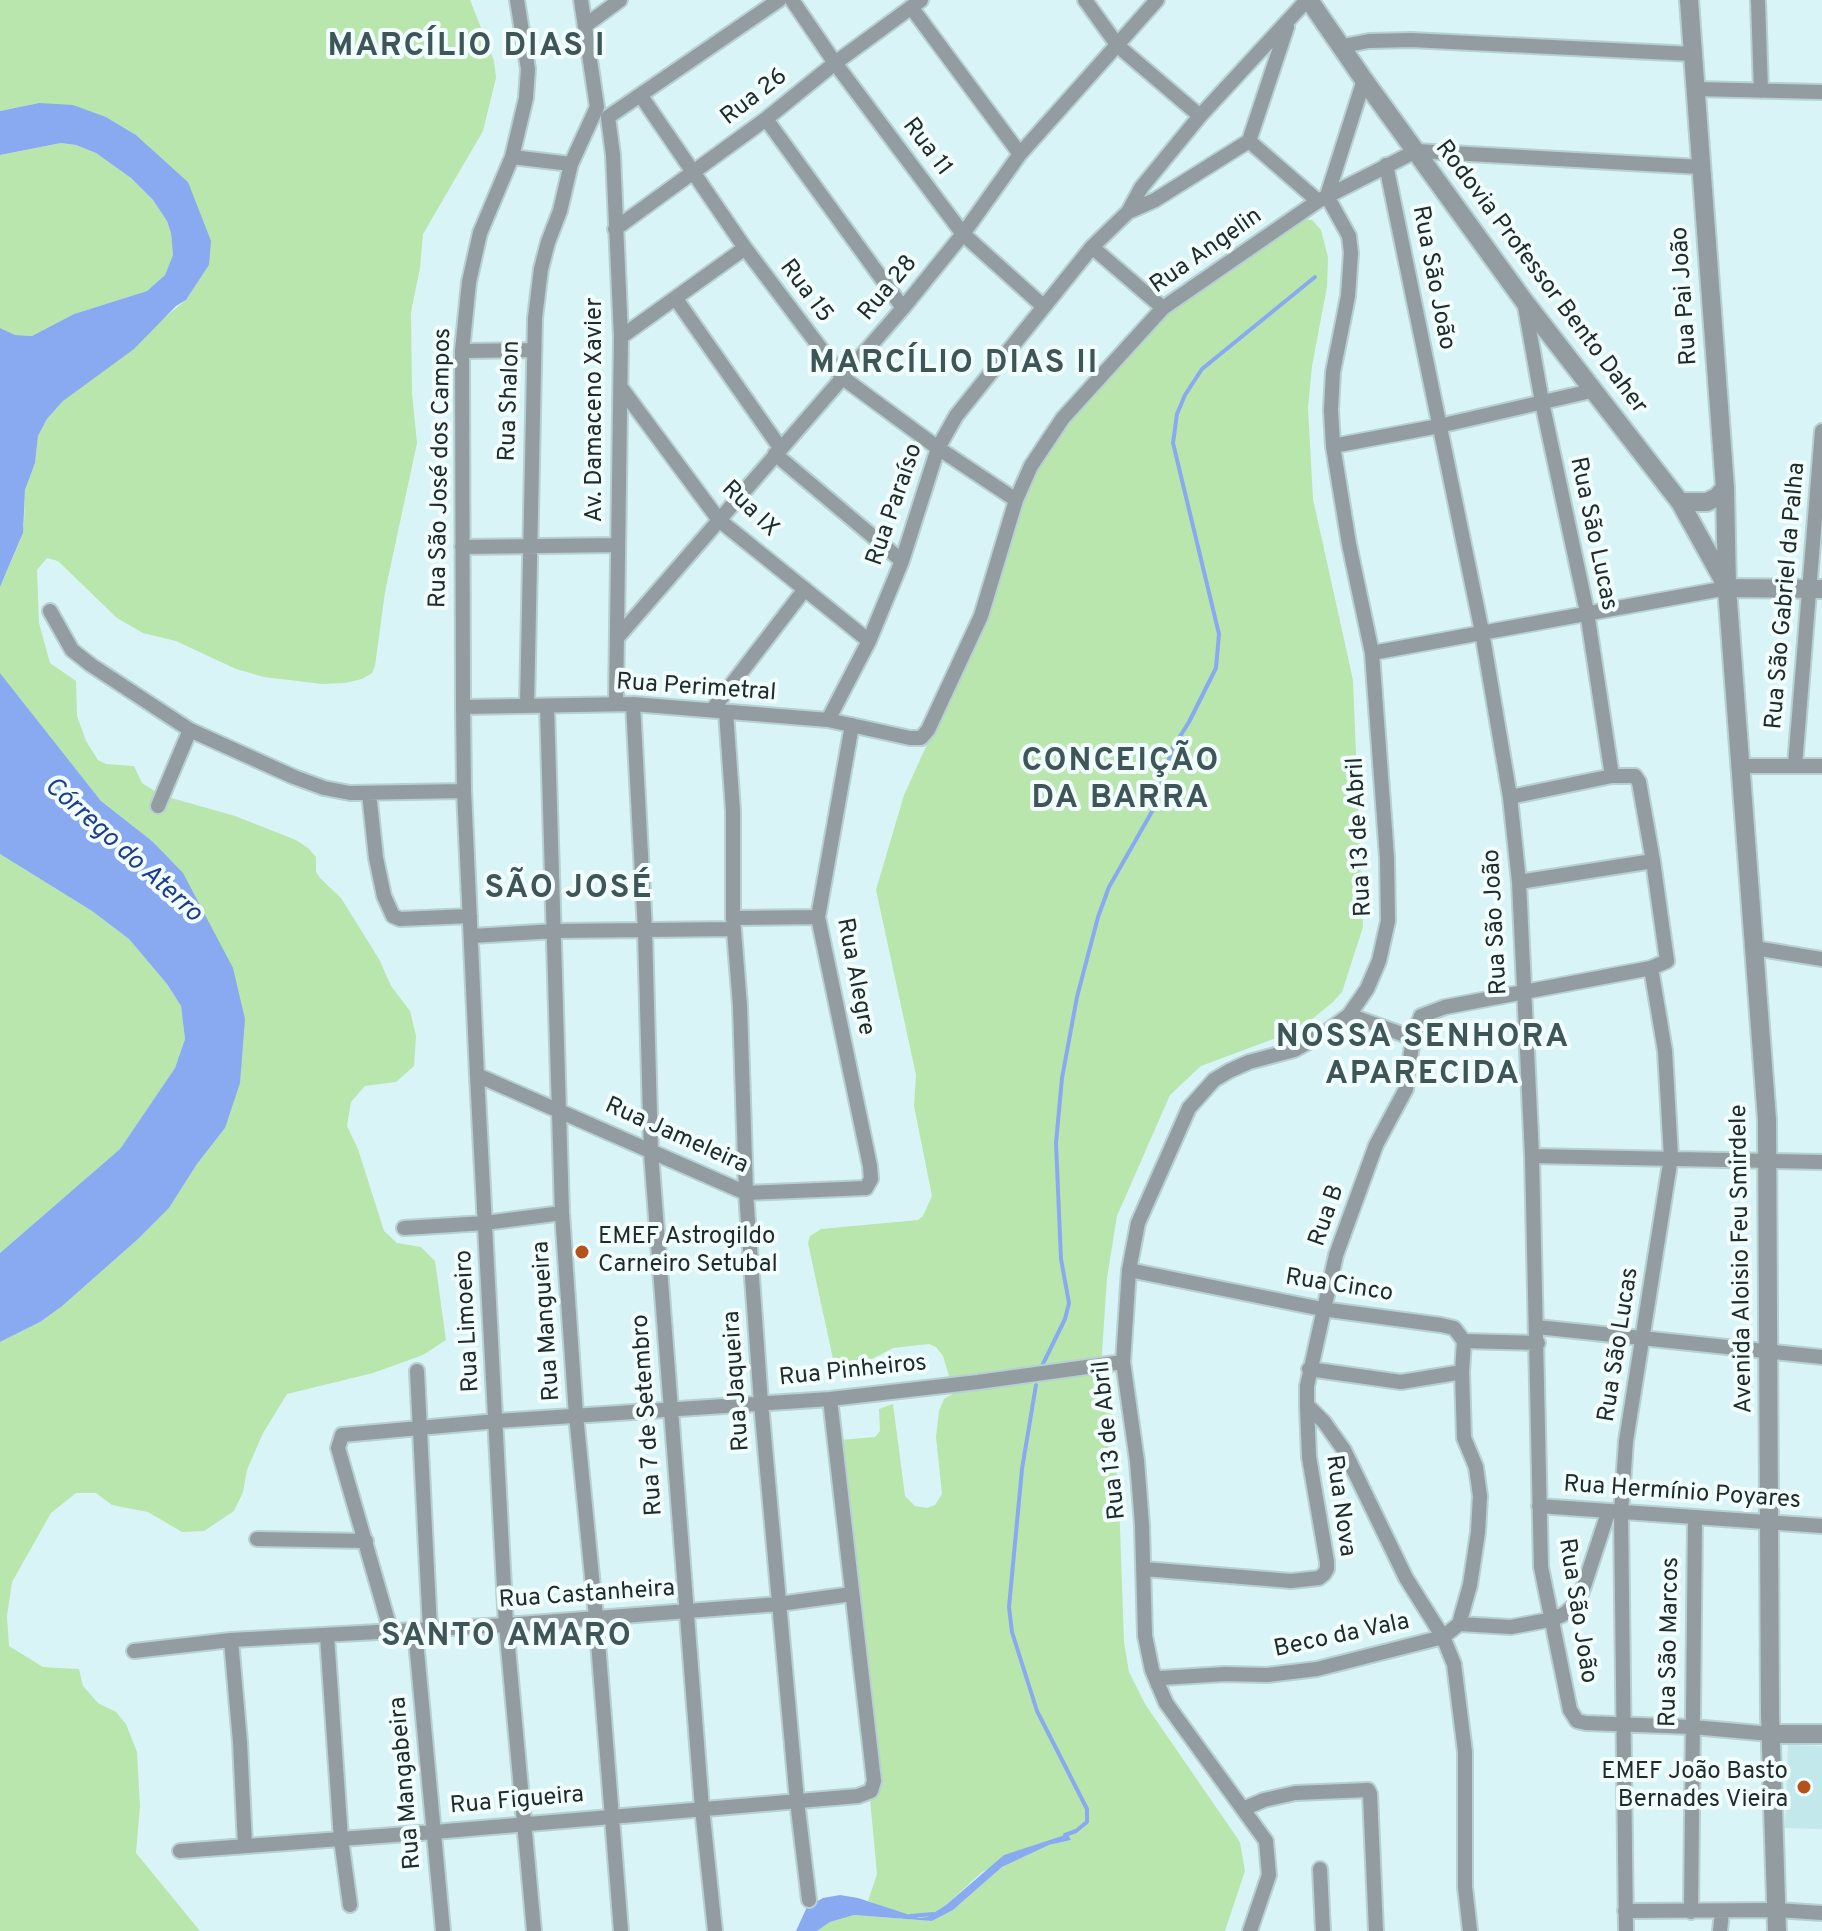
<!DOCTYPE html>
<meta charset="utf-8">
<style>
body{margin:0}
canvas{display:block;background:#d8f4f6}
</style>
<canvas width="1822" height="1931"></canvas>
<script>
const ctx = document.querySelector('canvas').getContext('2d');
ctx.lineJoin = 'round';
function fill(path, color) { ctx.fillStyle = color; ctx.fill(path, 'evenodd'); }
const shape = rows => new Path2D(rows.map(r => 'M' + r).join(''));
function strokePath(path, color, width, dash) { ctx.strokeStyle = color; ctx.lineWidth = width; ctx.lineCap = dash ? 'butt' : 'round'; ctx.setLineDash(dash || []); ctx.stroke(path); }
function label(font, color, halo, rows, align = 'center') {
  ctx.font = font + ' Overpass,sans-serif'; ctx.lineWidth = 8; ctx.setLineDash([]); ctx.textBaseline = 'middle'; ctx.strokeStyle = halo; ctx.fillStyle = color; for (const [text, x, y, turn = 0] of rows) {
    ctx.save(); ctx.translate(x, y); ctx.rotate((+turn || 0) * Math.PI / 180); ctx.textAlign = isNaN(turn) ? turn : align; if (halo) ctx.strokeText(text, 0, 0); ctx.fillText(text, 0, 0); ctx.restore();
  }
}
const built = shape([
 [1788,1745,1822,1746,1822,1829,1785,1828]
]);
const green = shape([
 [0,0,470,0,494,61,496,78,483,131,423,234,420,268,411,312,412,393,417,443,385,592,375,666,372,673,362,679,345,683,322,684,264,677,236,669,176,641,143,633,117,618,58,561,47,558,37,570,39,623,50,663,76,681,77,716,86,741,98,760,106,764,134,766,142,783,161,795,235,816,296,840,308,848,316,857,316,872,320,878,341,898,379,959,391,986,410,1011,416,1036,414,1066,396,1082,365,1086,351,1102,347,1126,358,1149,384,1231,397,1243,421,1247,435,1261,446,1340,423,1355,373,1373,287,1394,263,1433,247,1470,243,1492,234,1511,204,1531,182,1532,148,1512,112,1505,96,1493,76,1493,51,1513,12,1582,7,1616,9,1646,43,1667,79,1669,83,1686,98,1703,116,1712,126,1724,137,1752,140,1806,136,1853,200,1931,0,1931,0,1342,40,1322,61,1307,137,1240,169,1208,197,1164,225,1128,152,841,101,801,0,673,0,587,20,541,24,524,25,490,35,463,38,436,47,419,63,401,186,300,209,265,188,182,136,135,106,117,39,103,0,111],
 [61,143,76,145,96,153,131,178,153,200,167,221,171,232,173,255,165,275,147,291,74,314,32,336,15,335,0,328,0,155],
 [1297,218,1312,220,1321,230,1328,257,1327,287,1312,366,1308,408,1313,499,1353,680,1363,927,1342,992,1333,1002,1300,1029,1201,1066,1170,1095,1117,1216,1107,1278,1101,1368,1112,1420,1119,1500,1124,1642,1129,1672,1145,1704,1240,1842,1245,1871,1225,1931,817,1931,830,1922,854,1915,932,1921,953,1910,1002,1867,1049,1845,1071,1840,1068,1835,982,1872,946,1905,927,1917,919,1918,897,1912,868,1901,877,1874,852,1605,829,1441,875,1437,880,1431,879,1409,893,1404,905,1496,915,1506,927,1508,935,1505,942,1494,936,1437,939,1411,944,1399,954,1393,943,1356,936,1347,929,1344,893,1348,868,1361,846,1366,837,1364,833,1359,808,1243,810,1236,821,1229,918,1220,923,1216,932,1196,914,1106,916,1075,876,890,904,795,950,694,1008,534,1051,437,1159,317],
 [0,854,92,911,129,939,167,984,181,1006,185,1039,175,1068,120,1149,0,1253]
]);
const water = shape([
 [39,103,73,105,106,117,136,135,188,182,211,241,209,265,186,300,176,306,134,349,63,401,47,419,38,436,35,463,25,490,23,533,0,587,0,328,15,335,32,336,74,314,147,291,165,275,173,255,171,233,167,221,153,200,131,178,96,153,76,145,61,143,0,155,0,111],
 [0,673,101,801,152,841,183,873,233,968,245,1019,240,1083,225,1128,197,1164,169,1208,137,1240,61,1307,40,1322,0,1342,0,1253,120,1149,175,1068,185,1039,181,1006,167,984,129,939,92,911,0,854],
 [1068,1834,1071,1840,1049,1845,1002,1867,953,1910,932,1921,854,1915,830,1922,817,1931,796,1931,807,1907,823,1898,840,1895,858,1898,919,1918,927,1917,946,1905,1004,1855]
]);
const stream = shape([
 [1041,1368,1065,1319,1069,1303,1061,1259,1056,1143,1062,1078,1077,997,1098,917,1109,887,1154,808,1172,749,1189,722,1216,668,1219,634,1173,443,1177,414,1185,395,1202,369,1315,277],
 [1036,1385,1022,1469,1009,1607,1012,1632,1037,1711,1087,1809,1087,1822,1076,1831,1065,1835],
 [910,1916,933,1914]
]);
const minor = shape([
 [517,0,528,69,526,98,512,157,480,233,469,282,462,351,463,707,464,791,477,1075,506,1625,534,1931],
 [581,0,597,107],
 [792,0,835,63,963,234,1043,306],
 [1085,0,1118,46,1200,116],
 [1758,0,1761,91],
 [911,7,1020,154],
 [586,25,620,0],
 [1343,46,1369,41,1411,40,1692,54],
 [1695,89,1822,92],
 [641,96,745,248,843,378,938,448,1016,500],
 [608,117,613,155,621,337,616,703],
 [608,117,779,0],
 [766,119,903,308],
 [1249,141,1318,201],
 [512,157,571,164],
 [1386,165,1482,632,1510,797,1519,882,1532,1156,1541,1567,1570,1710,1577,1721,1586,1723,1693,1727,1770,1734],
 [1128,212,1155,200,1249,141,1287,27],
 [615,229,766,119,835,63,921,0],
 [1092,247,1163,308],
 [676,299,781,449],
 [1524,301,1542,402,1587,612,1612,776],
 [621,337,745,248],
 [462,351,534,350],
 [622,389,719,520,869,641],
 [1333,446,1439,426,1591,391],
 [775,454,902,561],
 [462,547,618,545],
 [50,611,72,650,91,665,190,730,294,777,324,788,350,793,464,791],
 [617,638,903,308,963,234,1020,154,1157,0],
 [1372,653,1727,588],
 [633,704,645,931,651,1153,702,1808,715,1931],
 [527,706,535,318,541,269,548,242,560,211,571,164,597,107],
 [547,706,562,1213,576,1415,596,1617,621,1931],
 [463,707,633,704,828,720,910,738,921,738,928,730,981,616,1016,500,1031,466,1063,418,1163,308,1318,201,1416,151,1700,167],
 [712,710,805,589],
 [726,712,733,811,733,918,740,1006,746,1193,761,1403,797,1801,809,1900],
 [828,720,869,641,902,561,938,448,956,416,1092,247,1128,212,1141,188,1200,116,1307,0],
 [1795,765,1822,431],
 [1741,766,1822,766],
 [369,793,376,858,384,896,393,916,400,919,470,916],
 [158,806,190,730],
 [1519,882,1653,861],
 [733,918,818,917],
 [472,936,555,931,734,929],
 [1755,948,1822,959],
 [1349,1015,1413,1038],
 [477,1075,746,1193,866,1188,871,1179,870,1166,818,917,852,725],
 [1532,1156,1822,1162],
 [404,1228,485,1223,562,1213],
 [1129,1270,1322,1309,1441,1325,1454,1328,1464,1341,1538,1343],
 [1537,1327,1822,1357],
 [1309,1369,1401,1382,1462,1372],
 [417,1371,430,1629],
 [1539,1506,1822,1526],
 [257,1539,366,1541],
 [1144,1569,1291,1581,1319,1578,1324,1574,1327,1569,1327,1562,1309,1457,1307,1405],
 [1459,1624,1511,1627,1554,1619,1564,1614,1577,1603,1584,1586,1608,1513],
 [415,1630,443,1931],
 [391,1632,338,1448,342,1435,497,1421,830,1399,978,1382,1123,1362],
 [327,1636,341,1839,350,1905],
 [231,1640,240,1742,245,1846],
 [134,1651,231,1640,506,1625,779,1604,852,1594],
 [1158,1685,1161,1678,1225,1674,1267,1675,1317,1669,1443,1637,1459,1624,1470,1585,1478,1532,1480,1496,1476,1467,1464,1438,1462,1372,1464,1341],
 [1243,1809,1264,1800,1295,1793,1368,1790,1370,1794,1376,1931],
 [180,1851,434,1832,858,1796,871,1791,874,1781,830,1399],
 [1320,1869,1323,1931],
 [1625,1911,1777,1910,1822,1913],
 [1691,1912,1695,1518],
 [1250,1931,1269,1875,1266,1841,1166,1703,1152,1670,1145,1636,1142,1525,1137,1461,1123,1362,1129,1270,1138,1223,1189,1108,1214,1080,1229,1071,1249,1062,1294,1050,1325,1033,1349,1015,1367,989,1379,961,1388,921,1387,858,1372,653,1349,544,1333,446,1331,410,1333,372,1348,296,1351,253,1349,236,1327,196,1364,80],
 [1470,1931,1465,1887,1465,1752,1454,1664,1443,1637,1406,1578,1344,1450,1324,1422,1307,1405,1307,1386,1336,1255,1376,1145,1406,1089,1413,1038,1421,1016,1445,1007,1651,968,1667,961,1653,861,1639,782,1635,776,1612,776,1510,797],
 [1626,1931,1621,1513,1626,1441,1671,1157,1665,1051,1651,968],
 [1720,1931,1722,1912]
]);
const tertiary = shape([
 [1309,0,1364,80,1524,301,1680,502,1726,585],
 [1689,0,1725,488,1727,588,1767,1120,1770,1715,1777,1931],
 [1680,502,1707,502,1717,497,1725,488],
 [1727,588,1822,589],
 [1770,1734,1822,1734]
]);
const markers = [
 [582,1252,8,"#b5511b"],
 [1804,1787,8,"#b5511b"]
];
const streetNames = [
 ["Rua 26",755,98,-38],
 ["Rua 11",926,148,53],
 ["Rua Angelin",1207,252,-35],
 ["Rua São João",1432,278,79],
 ["Rodovia Professor Bento Daher",1540,278,53],
 ["Rua 28",889,289,-50],
 ["Rua 15",805,292,53],
 ["Rua Pai João",1686,296,-94],
 ["Rua Shalon",511,401,-88],
 ["Av. Damaceno Xavier",596,410,-90],
 ["Rua São José dos Campos",442,468,-89],
 ["Rua Paraíso",896,505,-71],
 ["Rua IX",749,510,44],
 ["Rua São Lucas",1592,534,78],
 ["Rua São Gabriel da Palha",1787,596,-85],
 ["Rua Perimetral",696,689,4],
 ["Rua 13 de Abril",1361,837,-93],
 ["Rua São João",1497,922,-93],
 ["Rua Alegre",854,977,79],
 ["Rua Jameleira",676,1137,24],
 ["Rua B",1328,1216,-71],
 ["Avenida Aloisio Feu Smirdele",1743,1259,-91],
 ["Rua Cinco",1339,1287,9],
 ["Rua Limoeiro",469,1321,-93],
 ["Rua Mangueira",548,1321,-94],
 ["Rua São Lucas",1620,1345,-81],
 ["Rua Pinheiros",853,1372,-6],
 ["Rua Jaqueira",738,1381,-94],
 ["Rua 7 de Setembro",649,1415,-94],
 ["Rua 13 de Abril",1111,1440,-96],
 ["Rua Hermínio Poyares",1682,1494,4],
 ["Rua Nova",1339,1506,82],
 ["Rua Castanheira",587,1596,-4],
 ["Rua São João",1576,1611,81],
 ["Beco da Vala",1342,1637,-12],
 ["Rua São Marcos",1671,1642,-89],
 ["Rua Mangabeira",407,1783,-95],
 ["Rua Figueira",517,1802,-5]
];
const poiNames = [
 ["EMEF Astrogildo",598,1238],
 ["Carneiro Setubal",598,1266],
 ["EMEF João Basto",1788,1773,"right"],
 ["Bernades Vieira",1788,1801,"right"]
];
const waterNames = [
 ["Córrego do Aterro",122,851,42]
];
const districtNames = [
 ["MARCÍLIO DIAS I",467,49],
 ["MARCÍLIO DIAS II",954,366],
 ["CONCEIÇÃO",1121,764],
 ["DA BARRA",1121,801],
 ["SÃO JOSÉ",569,891],
 ["NOSSA SENHORA",1423,1040],
 ["APARECIDA",1423,1077],
 ["SANTO AMARO",507,1639]
];
fill(built, '#c3e8eb');
fill(green, '#b9e6ad');
fill(water, '#89aaf0');
strokePath(stream, '#89aaf0', 4);
strokePath(minor, '#b7d0d2', 18);
strokePath(tertiary, '#b7d0d2', 22);
strokePath(minor, '#939ca1', 14);
strokePath(tertiary, '#939ca1', 18);
for (const [x, y, r, color] of markers) { const dot = new Path2D(); dot.arc(x, y, r, 0, 2 * Math.PI); ctx.fillStyle = color; ctx.fill(dot); strokePath(dot, '#f2fdfe', 3); }
label('24px', '#212b2c', '#f2fdfe', streetNames);
label('24px', '#212b2c', '#f2fdfe', poiNames, 'left');
label('italic 26px', '#1e3c8d', '#f2fdfe', waterNames);
ctx.letterSpacing = '2px';
label('bold 32px', '#3e5658', '#f2fdfe', districtNames);
ctx.letterSpacing = '0px';
</script>
